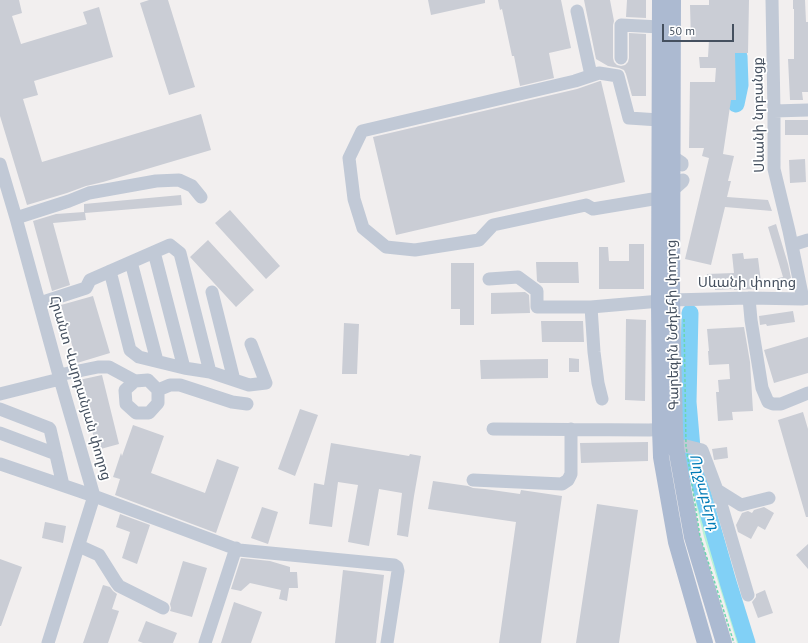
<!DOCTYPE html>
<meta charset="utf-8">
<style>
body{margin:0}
#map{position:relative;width:808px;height:643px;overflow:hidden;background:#f2efef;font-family:"PT Sans",sans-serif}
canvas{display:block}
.scale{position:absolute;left:662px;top:24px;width:72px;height:18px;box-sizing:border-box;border:2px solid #45505f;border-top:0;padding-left:5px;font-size:12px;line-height:14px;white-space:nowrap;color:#45505f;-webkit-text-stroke:3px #fff;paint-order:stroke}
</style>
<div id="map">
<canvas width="808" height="643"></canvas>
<div class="scale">50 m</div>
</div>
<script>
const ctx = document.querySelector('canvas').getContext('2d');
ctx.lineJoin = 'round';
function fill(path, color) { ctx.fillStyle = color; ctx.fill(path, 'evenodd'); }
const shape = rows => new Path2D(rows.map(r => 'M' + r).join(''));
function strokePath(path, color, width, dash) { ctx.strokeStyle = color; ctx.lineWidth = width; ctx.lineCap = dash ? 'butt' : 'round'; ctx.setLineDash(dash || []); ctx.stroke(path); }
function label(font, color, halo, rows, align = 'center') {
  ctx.font = font + ' "PT Sans","Noto Sans Armenian",sans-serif'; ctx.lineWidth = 3.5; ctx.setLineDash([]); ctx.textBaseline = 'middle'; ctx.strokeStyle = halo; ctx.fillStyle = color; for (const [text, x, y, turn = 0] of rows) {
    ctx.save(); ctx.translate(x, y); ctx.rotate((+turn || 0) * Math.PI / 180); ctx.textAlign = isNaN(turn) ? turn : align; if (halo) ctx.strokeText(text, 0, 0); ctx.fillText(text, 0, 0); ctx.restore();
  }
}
const green = shape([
 [692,467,699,467,706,470,712,485,715,518,719,536,725,549,730,567,734,576,736,594,751,643,737,643,704,537,696,505]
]);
const river = shape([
 [736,104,740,85,739,56],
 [690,313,688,402,693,460,728,582,747,643]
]);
const building = shape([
 [0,0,19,0,22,13,12,16,21,44,87,24,83,12,99,7,113,57,34,81,38,95,23,99,42,162,201,114,211,150,103,182,86,186,67,193,27,205,0,116],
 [149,0,168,0,195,87,169,95,140,3],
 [428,0,485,0,485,3,431,15],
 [498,0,561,0,571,48,549,53,554,78,520,86,514,56,512,56,502,9,500,10],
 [584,0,610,0,614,21,613,25,613,58,614,62,617,65,621,66,625,65,628,62,629,58,629,33,646,34,646,96,632,96,626,74,624,70,619,68,608,66,596,59],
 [627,0,646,0,646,18,626,17],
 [709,0,749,0,748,53,735,53,736,100,731,100,723,154,734,156,728,181,731,181,727,197,768,200,772,211,725,207,711,265,685,259,709,158,702,156,704,148,689,148,690,82,715,82,716,68,700,68,699,57,708,57,709,40,691,41,690,5,709,5],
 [793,0,805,0,806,22,808,22,808,92,802,92,803,100,790,100,788,59,794,59,794,9,793,9],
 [600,81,601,81,625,182,396,235,373,137,577,89],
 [785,120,808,120,808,135,785,135],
 [805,159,806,182,790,183,789,160],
 [181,195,182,205,85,213,86,220,53,223,70,285,52,291,33,221,56,214,84,212,84,204],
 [230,210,280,266,266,279,215,223],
 [776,224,788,264,791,278,784,285,769,288,757,283,757,289,734,290,734,289,715,290,715,287,708,287,707,274,734,273,732,254,743,253,744,259,758,258,761,282,783,277,768,227],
 [208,240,254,290,236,307,190,257],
 [629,244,644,244,644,289,599,289,599,247,608,247,609,261,629,261],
 [536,262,578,262,579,283,540,283,537,281],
 [451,263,474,263,474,325,460,325,460,309,451,309],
 [525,292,529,295,530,313,491,314,491,293],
 [93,296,110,353,77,363,61,305],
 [793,311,795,322,767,326,766,324,760,325,759,316],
 [626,319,646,320,645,401,625,400],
 [541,321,583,321,584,342,542,342],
 [344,323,359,324,357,374,342,374],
 [744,327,750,362,753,411,732,412,733,420,718,421,716,392,719,392,718,380,730,379,729,364,709,365,708,351,709,351,707,329],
 [808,337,808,373,774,383,764,350],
 [569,358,579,359,579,372,569,372],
 [548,359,548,378,481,379,480,360],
 [102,375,119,444,97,450,79,380],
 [300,409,318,415,295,476,278,469],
 [803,412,808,429,808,517,806,517,778,420],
 [133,425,164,436,151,473,205,493,217,459,239,467,216,533,115,495,120,479,113,477,121,453,122,456],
 [648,442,648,461,581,463,580,443],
 [331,443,409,456,410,454,421,456,414,496,408,537,397,535,402,493,379,489,369,546,348,542,358,485,338,482,332,527,309,524,314,483,324,485],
 [727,447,728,458,714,460,712,449],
 [433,481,468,486,473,488,485,489,520,494,521,490,562,496,541,643,499,643,516,522,428,509],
 [597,504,638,510,619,643,576,643],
 [262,507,278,512,268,544,251,538],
 [764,507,774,513,765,530,758,526,751,539,738,532,736,525,742,513,748,511,752,513,754,510],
 [120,514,150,525,137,564,122,558,130,532,116,527],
 [45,522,66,526,63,543,42,538],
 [808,544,808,569,796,555],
 [241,558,270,561,290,567,290,572,297,572,298,588,289,588,287,601,279,599,281,590,250,583,241,591,231,589],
 [0,559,22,567,1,626,0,626],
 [183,561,207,568,192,617,170,611,171,608,170,604],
 [343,570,384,575,376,643,335,643],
 [103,585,110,587,113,591,117,594,112,609,119,611,108,643,83,643],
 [765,590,773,613,758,618,752,602,756,597,756,594],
 [234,602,262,612,251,643,221,643],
 [146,621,177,633,173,643,143,643,138,641]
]);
const minor = shape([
 [772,0,774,111,774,169,789,231,803,299],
 [577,11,591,75],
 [621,58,621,25,660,27],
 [774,111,808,110],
 [673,157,682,163,682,165],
 [0,164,16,218,60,379,94,496,48,643],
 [673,190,682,182,683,180],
 [659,198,593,209,586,205,493,225,479,240,415,250,386,247,363,228,354,199,349,158,362,131,575,81,599,73,618,76,629,118,659,120],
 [16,218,69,201,89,193,156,181,179,180,192,186,201,197],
 [792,245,808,240],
 [154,252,184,368],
 [131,262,157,361],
 [110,271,130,350,139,357,184,368,210,372,249,385,266,383,251,344],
 [489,279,518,277,537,291,537,307,591,307,672,300,749,298,803,299,808,298],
 [212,292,234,380],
 [749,298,751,320,762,388,768,402,773,404,781,404,808,393],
 [40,303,86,288,90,280,170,245,180,253,210,372],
 [591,307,594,352,598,383,602,399],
 [59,375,98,367,109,367,135,381],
 [148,380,158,390,158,403,149,413,136,413,126,404,125,390,135,381,148,380],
 [158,390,170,385,180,385,232,402,247,404],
 [0,394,60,379],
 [0,409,49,428,50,429,63,485],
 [493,429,649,430,669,429],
 [0,433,56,454],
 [676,448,686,446,702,450,717,490,748,595],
 [0,464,94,496,239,550,394,565,397,567,398,571,387,643],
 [473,480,562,484,568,480,571,474,571,429],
 [717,490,741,505,769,498],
 [79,546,99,555,116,582,119,586,163,608],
 [205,643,236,548]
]);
const major = shape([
 [660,0,659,301,660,429,661,457,676,542,705,643],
 [673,0,672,300,675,429,676,448,692,537,724,643]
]);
const pathBridge = shape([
 [684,319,686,446,700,536,734,643]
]);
const streetNames = [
 ["Սևանի նրբանցք",759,115,-91],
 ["Սևանի փողոց",747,283],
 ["Գարեգին Նժդեհի փողոց",673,325,-91],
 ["Հրանտ Վարդանյան փողոց",80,388,74]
];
const waterNames = [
 ["Ողջաբերդ",704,492,75]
];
fill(green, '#b9f4d7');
strokePath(river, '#81d0f6', 17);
fill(building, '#cacdd5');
strokePath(minor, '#c1c9d6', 13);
strokePath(major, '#acbad1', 16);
strokePath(pathBridge, '#6dd6ae', 1.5, [3, 2]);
label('14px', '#45505f', '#fff', streetNames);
label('italic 15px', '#007bb7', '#fff', waterNames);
</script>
